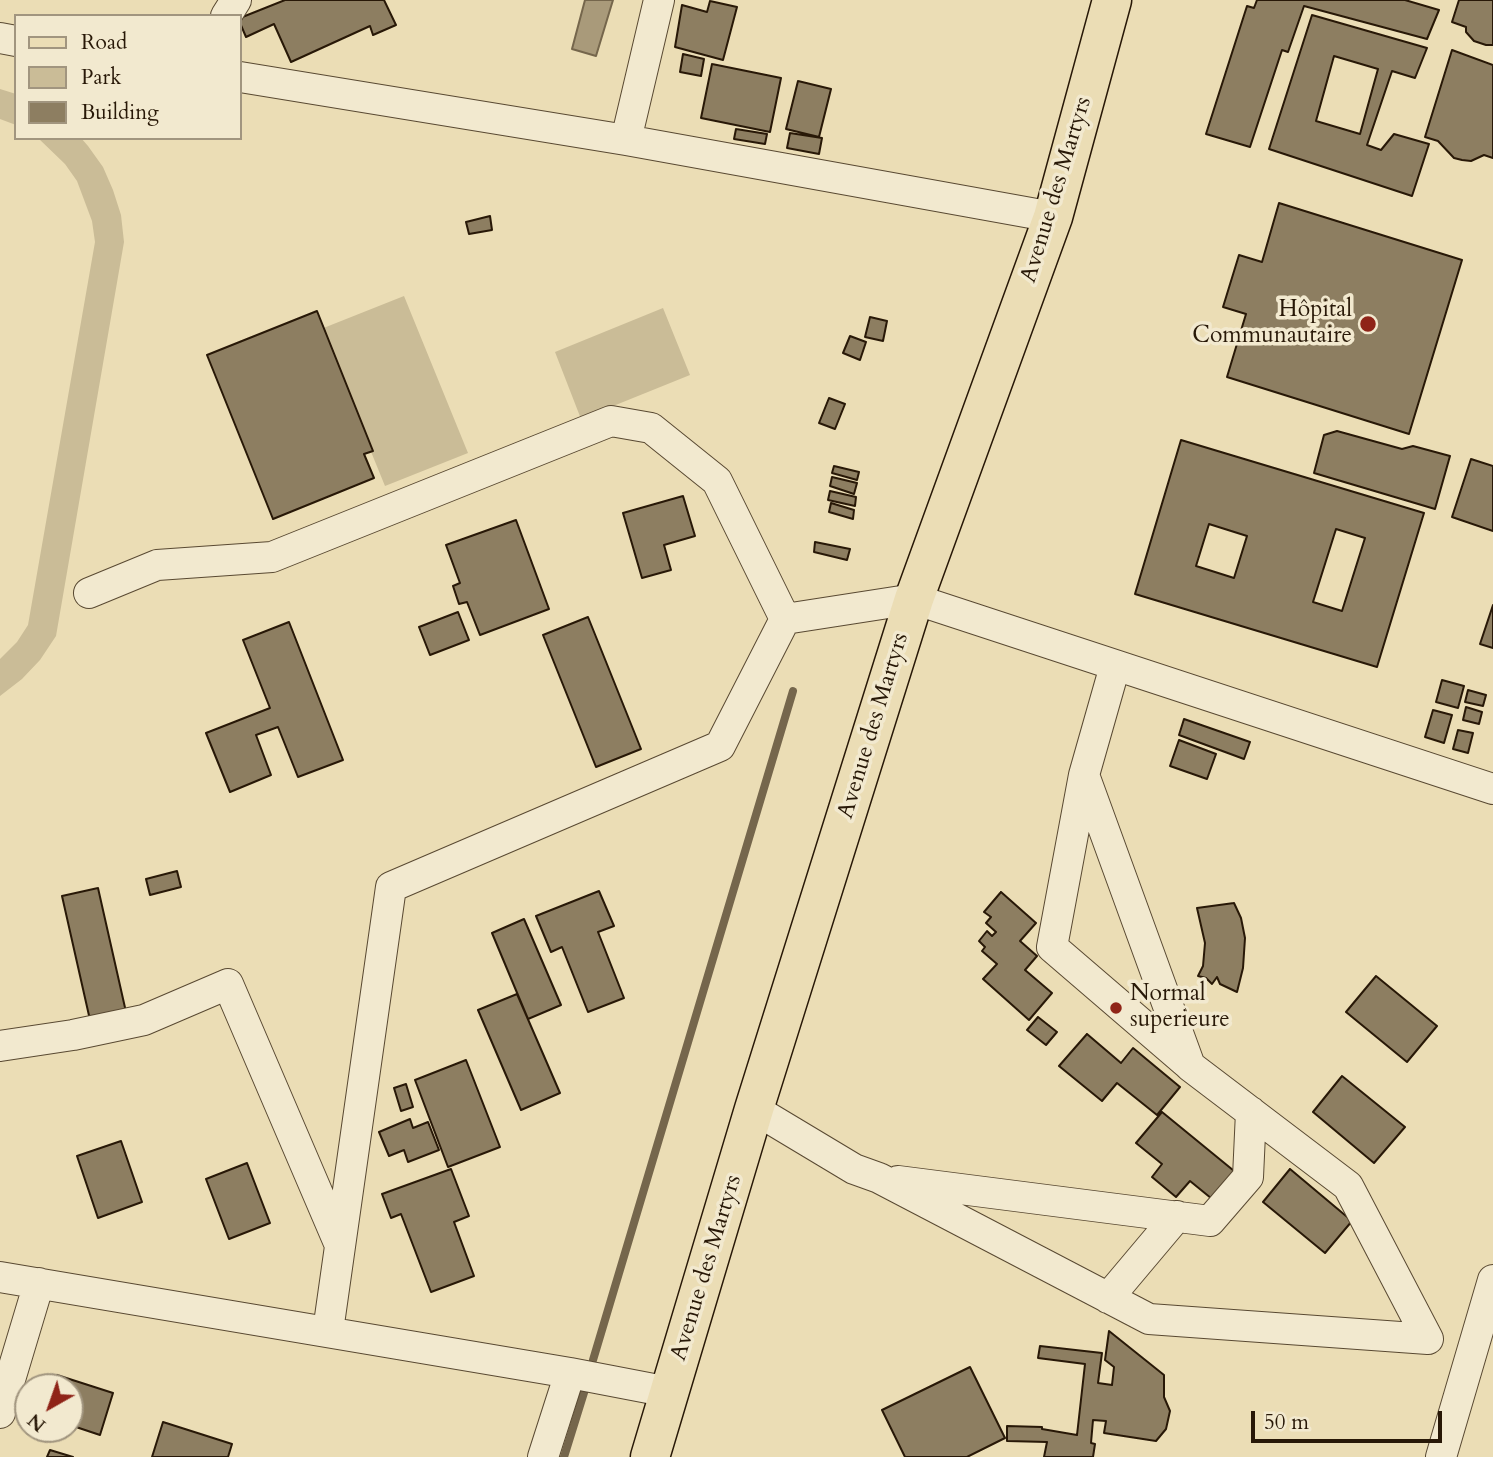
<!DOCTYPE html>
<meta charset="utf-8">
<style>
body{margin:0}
#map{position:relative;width:1493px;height:1457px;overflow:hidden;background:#ebddb5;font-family:Cardo,serif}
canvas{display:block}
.legend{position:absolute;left:14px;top:14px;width:228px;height:126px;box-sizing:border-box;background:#f2e9cf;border:2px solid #a1957f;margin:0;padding:9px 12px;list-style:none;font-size:21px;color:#281807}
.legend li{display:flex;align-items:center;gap:14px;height:35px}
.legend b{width:35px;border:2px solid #a1957f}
.north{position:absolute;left:14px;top:1373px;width:70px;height:70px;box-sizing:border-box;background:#f2e9cf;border:2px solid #a1957f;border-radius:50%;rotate:220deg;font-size:19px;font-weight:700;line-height:28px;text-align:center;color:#281807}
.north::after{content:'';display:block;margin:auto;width:24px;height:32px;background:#8f2418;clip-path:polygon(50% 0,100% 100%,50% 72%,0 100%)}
.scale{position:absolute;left:1251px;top:1411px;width:191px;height:32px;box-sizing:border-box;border:4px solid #281807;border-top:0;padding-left:9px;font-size:21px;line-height:24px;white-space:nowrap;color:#281807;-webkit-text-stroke:5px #f2e9cf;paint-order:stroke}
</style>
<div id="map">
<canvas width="1493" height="1457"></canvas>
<ul class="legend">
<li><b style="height:9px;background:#ebddb5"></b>Road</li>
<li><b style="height:19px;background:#cabc97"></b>Park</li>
<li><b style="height:19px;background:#8d7e61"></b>Building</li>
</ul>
<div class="north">N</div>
<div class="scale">50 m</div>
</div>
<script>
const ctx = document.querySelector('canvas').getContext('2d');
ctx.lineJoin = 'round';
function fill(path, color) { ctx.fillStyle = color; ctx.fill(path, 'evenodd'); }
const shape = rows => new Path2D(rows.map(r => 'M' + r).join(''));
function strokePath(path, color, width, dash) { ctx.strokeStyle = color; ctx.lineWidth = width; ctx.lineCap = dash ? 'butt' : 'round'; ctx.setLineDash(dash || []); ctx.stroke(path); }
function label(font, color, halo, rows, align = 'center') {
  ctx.font = font + ' Cardo,serif'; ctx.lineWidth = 7; ctx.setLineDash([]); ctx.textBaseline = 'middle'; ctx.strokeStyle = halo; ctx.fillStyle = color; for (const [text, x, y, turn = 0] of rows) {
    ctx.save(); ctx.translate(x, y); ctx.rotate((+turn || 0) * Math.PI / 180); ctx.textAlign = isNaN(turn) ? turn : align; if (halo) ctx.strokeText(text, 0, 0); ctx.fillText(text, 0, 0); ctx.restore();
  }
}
const green = shape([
 [0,89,16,94,16,125,0,119],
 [38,138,81,138,88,146,103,167,113,190,121,215,124,242,56,636,40,660,22,679,0,696,0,659,17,642,28,625,95,242,92,221,77,181,65,164],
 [404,296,468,453,385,486,321,329],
 [663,308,690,375,581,419,555,352]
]);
const water = shape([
 [585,0,613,0,596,56,572,49,585,0]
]);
const stream = shape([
 [593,1360,793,691],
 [564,1457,587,1383]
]);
const building = shape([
 [285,0,384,0,396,25,373,35,370,26,291,62,274,24,246,37,240,23,240,18,285,0],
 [1257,0,1405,0,1439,10,1427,39,1304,6,1288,52,1282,50,1250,147,1206,134,1247,6,1254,8,1257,0],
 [1459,0,1493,0,1493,45,1486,45,1474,41,1466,32,1466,27,1452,22,1459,0],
 [710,1,737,7,723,60,675,47,682,5,707,12,710,1],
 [1312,15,1427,48,1415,78,1392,71,1367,145,1381,150,1394,134,1429,144,1412,196,1269,149,1312,15],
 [1334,56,1378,69,1360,134,1316,121,1334,56],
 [1452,50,1493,65,1493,158,1484,155,1471,161,1462,160,1454,158,1438,141,1425,137,1452,50],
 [683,54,704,59,701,76,680,72,683,54],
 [712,64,781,78,770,132,701,118,712,64],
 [798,81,831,89,819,137,786,129,798,81],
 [736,129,767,134,765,144,734,139,736,129],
 [790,133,822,138,819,154,787,148,790,133],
 [1279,203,1462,260,1409,434,1227,377,1246,314,1223,307,1239,255,1262,262,1279,203],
 [490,216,492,230,469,234,466,222,490,216],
 [317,311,373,451,364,454,374,478,273,519,207,355,317,311],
 [870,317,887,321,883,341,865,337,870,317],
 [850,336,866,342,860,360,843,353,850,336],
 [829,398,845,404,835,429,819,423,829,398],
 [1337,431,1402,449,1413,446,1450,456,1435,509,1314,473,1324,435,1337,431],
 [1181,440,1424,513,1377,667,1135,594,1181,440],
 [1209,524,1247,536,1234,578,1196,566,1209,524],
 [1336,529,1365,538,1342,611,1313,602,1336,529],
 [1471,459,1493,466,1493,531,1452,517,1471,459],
 [834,466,859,472,857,480,832,473,834,466],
 [832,477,857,483,854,494,830,486,832,477],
 [830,491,856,497,855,506,828,500,830,491],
 [683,496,695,536,664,545,671,570,642,578,623,513,683,496],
 [831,503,854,510,853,519,829,512,831,503],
 [516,520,549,609,480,635,467,602,459,604,453,586,460,583,446,545,516,520],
 [815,542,850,549,847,560,814,552,815,542],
 [1493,605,1493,648,1480,644,1493,605],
 [458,612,469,640,430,655,419,627,458,612],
 [588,617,641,749,596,767,543,635,588,617],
 [289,622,343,760,298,777,278,727,256,735,271,775,230,792,206,733,270,708,243,640,289,622],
 [1442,680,1464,686,1458,708,1436,702,1442,680],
 [1468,690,1486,695,1483,706,1465,702,1468,690],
 [1466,707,1482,712,1479,724,1463,720,1466,707],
 [1433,710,1452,715,1444,743,1425,737,1433,710],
 [1184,719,1250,742,1244,759,1179,735,1184,719],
 [1458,730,1473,733,1468,753,1453,749,1458,730],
 [1179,740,1216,754,1207,779,1170,766,1179,740],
 [177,871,181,887,150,895,146,879,177,871],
 [98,888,126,1012,90,1020,62,896,98,888],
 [599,891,614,926,598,932,624,998,588,1012,562,947,551,952,536,916,599,891],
 [1001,892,1036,923,1020,941,1037,956,1025,970,1052,993,1029,1020,983,979,997,964,982,951,985,947,979,941,987,931,992,936,996,932,986,923,991,917,984,912,1001,892],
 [1234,903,1241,918,1245,938,1243,968,1237,992,1220,984,1217,977,1212,984,1206,978,1198,976,1203,966,1205,943,1197,908,1234,903],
 [524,919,561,1005,528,1019,492,933,524,919],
 [1376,976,1437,1026,1407,1062,1346,1012,1376,976],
 [517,994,560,1093,521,1110,478,1010,517,994],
 [1038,1017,1057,1032,1046,1045,1027,1030,1038,1017],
 [1087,1034,1121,1063,1133,1048,1180,1087,1157,1115,1117,1083,1102,1101,1059,1066,1087,1034],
 [466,1060,500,1147,448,1167,415,1080,466,1060],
 [1342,1076,1405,1127,1374,1163,1313,1112,1342,1076],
 [406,1084,413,1107,401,1111,394,1088,406,1084],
 [1162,1112,1239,1175,1217,1203,1190,1181,1176,1197,1152,1177,1162,1164,1136,1143,1162,1112],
 [410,1119,413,1128,428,1122,439,1150,408,1162,404,1150,389,1156,379,1132,410,1119],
 [121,1141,142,1202,98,1218,77,1156,121,1141],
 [247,1163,270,1223,229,1239,206,1179,247,1163],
 [451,1169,469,1216,454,1222,474,1276,431,1292,401,1214,391,1218,382,1194,451,1169],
 [1290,1169,1352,1221,1325,1253,1263,1202,1290,1169],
 [1109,1331,1164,1375,1164,1397,1170,1411,1166,1429,1156,1441,1104,1433,1106,1421,1093,1420,1091,1443,1095,1444,1093,1457,1044,1457,1047,1442,1007,1441,1007,1426,1042,1427,1042,1429,1077,1435,1085,1364,1038,1358,1040,1346,1102,1353,1098,1383,1112,1385,1114,1367,1105,1360,1109,1331],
 [970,1367,1005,1438,967,1457,905,1457,882,1410,970,1367],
 [57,1375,113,1393,100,1435,70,1425,70,1387,53,1387,57,1375],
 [163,1422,232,1444,228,1457,152,1457,163,1422],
 [50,1450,73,1457,47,1457,50,1450]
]);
const minor = shape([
 [226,16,236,0],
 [0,38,16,41],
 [240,77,626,140,1053,217],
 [626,140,659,0],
 [89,593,157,565,272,557,611,421,651,428,717,481,785,619],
 [1115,666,1084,775,1190,1066,1348,1186,1428,1339],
 [1084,775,1052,947,1187,1063],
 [0,1046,73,1035,144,1020,228,984,339,1243],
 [754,1109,854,1169,879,1178,1149,1319,1428,1339],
 [898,1181,1210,1221,1248,1177,1251,1112],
 [0,1277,570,1373,669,1392],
 [1108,1298,1177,1216],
 [328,1331,391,887,720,746,785,619,914,599,1493,789],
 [0,1413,39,1283],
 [543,1457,570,1373],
 [1441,1457,1493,1280]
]);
const major = shape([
 [650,1457,754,1109,914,599,1053,217,1112,0]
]);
const markers = [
 [1368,324,9,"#8f2418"],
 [1116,1008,7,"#8f2418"]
];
const streetNames = [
 ["Avenue des Martyrs",1057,190,-73],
 ["Avenue des Martyrs",874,726,-73],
 ["Avenue des Martyrs",707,1268,-73]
];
const poiNames = [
 ["Hôpital",1352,311],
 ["Communautaire",1352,337],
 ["Normal",1130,995,"left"],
 ["superieure",1130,1021,"left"]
];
fill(green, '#cabc97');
fill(water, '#a99a7a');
strokePath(water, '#75664c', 2);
strokePath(stream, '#75664c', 8);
fill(building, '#8d7e61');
strokePath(building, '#281807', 2);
strokePath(minor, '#594932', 32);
strokePath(major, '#281807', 41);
strokePath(minor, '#f2e9cf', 30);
strokePath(major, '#ebddb5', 38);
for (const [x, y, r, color] of markers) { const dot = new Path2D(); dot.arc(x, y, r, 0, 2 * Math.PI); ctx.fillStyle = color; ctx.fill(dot); strokePath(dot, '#f2e9cf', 2.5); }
label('23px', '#281807', '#f2e9cf', streetNames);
label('23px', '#281807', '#f2e9cf', poiNames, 'right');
</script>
